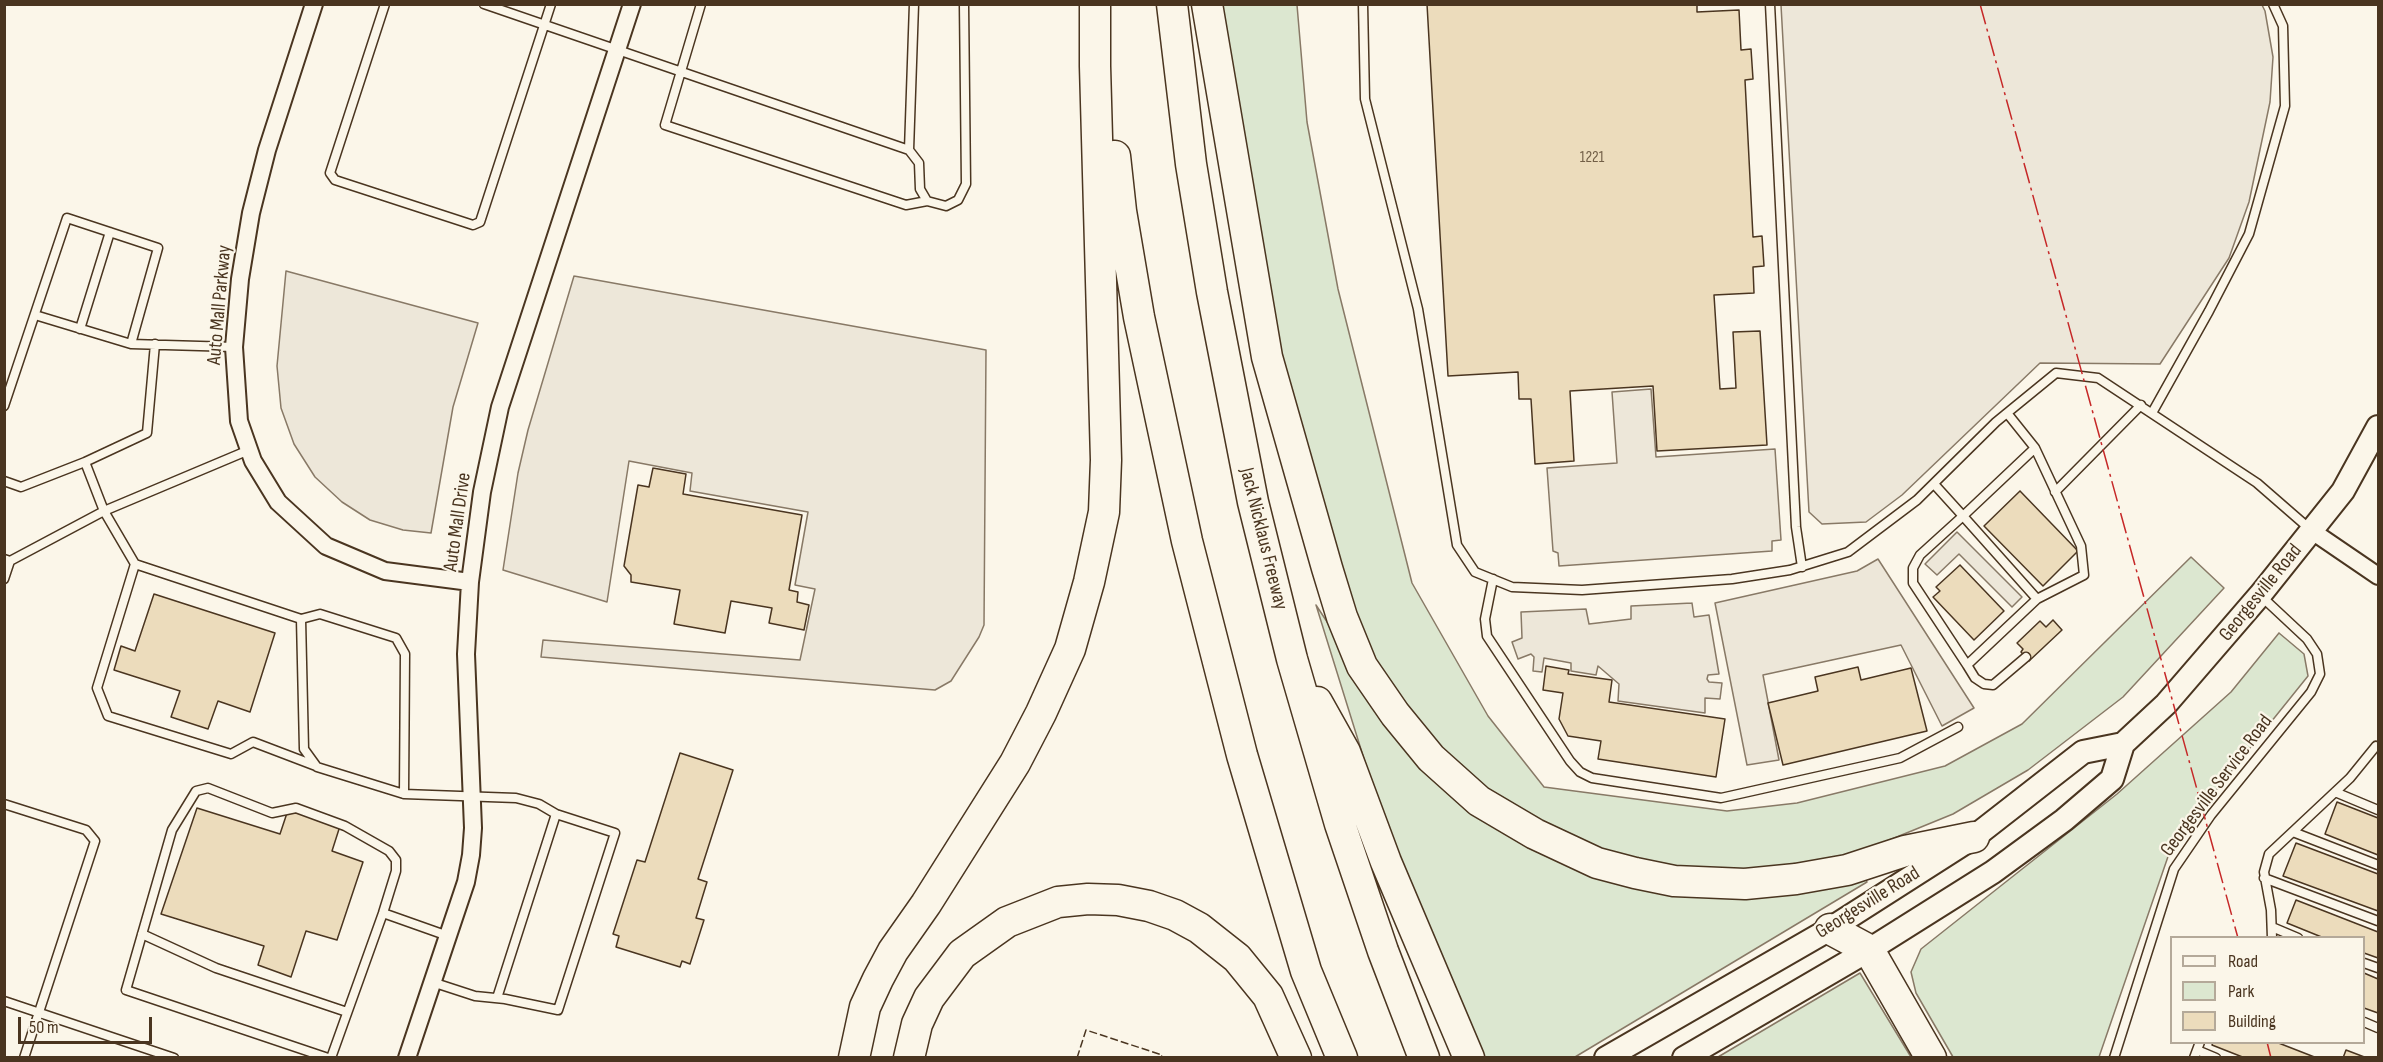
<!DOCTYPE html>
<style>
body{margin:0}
#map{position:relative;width:2383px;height:1062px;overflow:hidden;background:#fbf6e9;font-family:"Sofia Sans Condensed",sans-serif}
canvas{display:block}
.frame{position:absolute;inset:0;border:6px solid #4a3520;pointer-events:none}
.legend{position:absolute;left:2170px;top:936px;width:195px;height:108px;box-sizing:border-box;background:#fbf6e9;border:2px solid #b4a999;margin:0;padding:8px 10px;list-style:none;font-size:18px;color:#4a3520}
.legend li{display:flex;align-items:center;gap:12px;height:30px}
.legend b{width:30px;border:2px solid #b4a999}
.scale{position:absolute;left:18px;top:1017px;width:134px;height:27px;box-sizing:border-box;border:3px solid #4a3520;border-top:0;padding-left:8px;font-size:18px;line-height:21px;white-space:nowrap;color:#4a3520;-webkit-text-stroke:4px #fbf6e9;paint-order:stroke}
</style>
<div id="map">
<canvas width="2383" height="1062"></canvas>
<div class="frame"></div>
<ul class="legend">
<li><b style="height:8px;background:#fbf6e9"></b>Road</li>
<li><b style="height:16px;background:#dce7d0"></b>Park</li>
<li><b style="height:16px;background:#ecdcbc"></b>Building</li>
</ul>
<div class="scale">50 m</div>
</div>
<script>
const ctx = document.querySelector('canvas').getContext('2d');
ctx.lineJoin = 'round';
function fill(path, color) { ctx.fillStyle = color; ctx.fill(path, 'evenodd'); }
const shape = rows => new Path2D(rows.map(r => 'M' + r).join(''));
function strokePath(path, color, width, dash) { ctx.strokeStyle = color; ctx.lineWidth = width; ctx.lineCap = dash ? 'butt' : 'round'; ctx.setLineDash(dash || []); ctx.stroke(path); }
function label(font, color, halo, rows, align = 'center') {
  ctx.font = font + ' "Sofia Sans Condensed",sans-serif'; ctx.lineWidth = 4.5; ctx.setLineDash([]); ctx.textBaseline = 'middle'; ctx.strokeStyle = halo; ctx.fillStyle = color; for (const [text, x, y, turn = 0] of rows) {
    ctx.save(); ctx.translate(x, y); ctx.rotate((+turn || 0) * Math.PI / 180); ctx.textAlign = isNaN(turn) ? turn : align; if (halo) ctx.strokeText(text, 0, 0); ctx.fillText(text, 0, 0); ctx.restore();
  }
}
const green = shape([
 [1219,5,1297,5,1307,122,1338,289,1412,583,1488,716,1544,787,1727,811,1797,803,1945,766,2022,724,2191,557,2224,588,2123,697,2028,770,1953,814,1882,843,1835,858,1780,869,1718,873,1669,869,1611,855,1478,789,1386,686,1356,628,1289,398,1219,5],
 [1316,605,1409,747,1620,879,1864,875,1867,882,1575,1057,1482,1057,1383,820,1316,605],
 [2279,633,2304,654,2308,676,2172,845,2099,1057,1953,1057,1916,993,1911,972,1921,949,2117,794,2231,692,2279,633],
 [1860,973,1911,1057,1718,1057,1860,973]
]);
const parking = shape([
 [1781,5,2262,5,2265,11,2273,57,2270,102,2249,202,2229,258,2160,364,2040,363,1902,495,1866,522,1822,524,1809,512,1781,5],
 [286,271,478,323,453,407,431,533,403,530,370,520,342,502,315,477,294,444,281,408,277,366,286,271],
 [574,276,986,350,984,625,979,637,951,681,935,690,541,657,543,640,800,660,815,589,795,585,808,512,690,491,692,473,629,461,607,602,503,570,518,473,528,430,574,276],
 [1651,389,1656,457,1775,449,1781,540,1772,541,1772,551,1559,566,1558,553,1553,551,1547,468,1617,463,1612,392,1651,389],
 [1957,532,2022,597,2012,607,1959,554,1937,575,1925,564,1957,532],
 [1878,559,1974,708,1942,726,1901,645,1763,675,1779,760,1747,765,1715,603,1857,571,1878,559],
 [1692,603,1694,617,1709,615,1719,674,1708,675,1707,679,1709,682,1722,683,1720,699,1705,698,1705,713,1618,701,1619,684,1598,666,1596,675,1571,671,1571,663,1544,658,1542,672,1533,671,1534,657,1531,654,1518,659,1512,642,1522,638,1521,612,1586,609,1589,624,1631,619,1631,606,1692,603]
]);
const building = shape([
 [1427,4,1697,4,1697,12,1739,10,1741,50,1751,49,1753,79,1745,80,1753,237,1762,236,1764,266,1753,267,1754,293,1714,295,1720,389,1736,388,1733,332,1760,331,1767,445,1657,451,1653,386,1570,391,1574,461,1535,464,1531,399,1519,399,1518,372,1448,376,1427,4],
 [653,468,686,474,683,494,802,515,789,590,798,592,797,602,809,605,804,630,769,623,772,608,731,601,725,633,674,624,680,590,631,582,631,575,624,566,638,485,649,487,653,468],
 [2020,491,2078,551,2043,586,1984,526,2020,491],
 [1960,565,2004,611,1974,640,1933,597,1940,591,1936,587,1960,565],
 [154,594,275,633,250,712,218,701,208,729,171,717,180,691,114,670,121,646,135,651,154,594],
 [2053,620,2062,630,2029,661,2021,652,2023,649,2017,643,2040,621,2046,627,2053,620],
 [1546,666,1569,670,1568,674,1612,680,1609,702,1725,719,1716,777,1598,759,1601,741,1568,736,1559,719,1563,693,1543,690,1546,666],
 [1858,667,1861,680,1911,668,1927,731,1783,765,1768,703,1818,691,1815,677,1858,667],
 [680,753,733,770,698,879,707,882,696,918,704,920,690,964,682,961,680,967,616,947,619,936,613,934,637,860,645,862,680,753],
 [2337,802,2378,818,2378,855,2325,834,2337,802],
 [197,808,280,834,288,810,340,826,332,851,363,862,337,940,306,931,291,977,258,965,264,946,161,914,197,808],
 [2296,843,2378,874,2378,911,2283,876,2296,843],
 [2296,900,2378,932,2378,958,2364,953,2364,938,2324,938,2287,923,2296,900],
 [2364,973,2378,979,2378,1013,2364,1008,2364,973],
 [2213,1042,2276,1042,2317,1058,2245,1058,2212,1045,2213,1042],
 [2346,1050,2367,1058,2343,1058,2346,1050]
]);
const service = shape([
 [385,4,330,173,335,180,473,225,480,222,551,4],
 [484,4,909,150,914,4],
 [701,4,665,125,906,205,927,201],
 [1363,4,1365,99,1418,309,1457,545,1475,572,1512,587,1582,590,1732,579,1790,570,1848,552,1917,500,1996,422,2056,373,2098,378,2257,483,2311,530],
 [1770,4,1796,527,1802,567],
 [909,150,919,163,920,189,927,201,946,206,958,200,966,184,964,4],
 [35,315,131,344,234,347],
 [80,329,110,232],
 [4,406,67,218,158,248,131,344],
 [2152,413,2209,311,2249,234,2285,106,2283,26,2273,4],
 [2035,448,2081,546,2084,575,2037,599],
 [85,462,147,433,155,344],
 [4,481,21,487,85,462,104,511,135,564,301,619,320,614,396,638,405,654,404,794,317,767,304,749,301,619],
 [1934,484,1963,516,2037,599,1967,665,1913,583,1913,568,1920,555,1963,516,2035,448,2007,413],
 [2055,492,2141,405],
 [4,559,10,561,104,511,249,450],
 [135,564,97,688,108,716,231,754,253,742,316,766],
 [4,579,10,561],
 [1493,579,1485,619,1487,636,1570,761,1580,772,1592,778,1721,798,1900,758,1958,727],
 [1967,665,1975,678,1984,684,1993,685,2026,657],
 [2335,792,2378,810],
 [404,794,516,798,539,804,556,814,615,833,558,1010,505,999,475,996,432,982],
 [4,804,86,830,95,841,24,1058],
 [2293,832,2378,865],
 [2264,878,2378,921],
 [383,913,448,936],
 [2272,927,2298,938],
 [142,934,216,968,347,1012],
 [2272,938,2271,910,2264,872,2269,854,2350,778,2376,746,2378,747],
 [2364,963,2378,968],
 [497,998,556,814],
 [4,1001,174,1058],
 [2364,1022,2378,1028],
 [2197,1050,2216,1058],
 [328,1058,126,990,172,830,196,791,208,788,272,813,296,808,345,826,389,851,396,860,396,871,383,913,331,1058],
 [2114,1058,2174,869,2211,815,2311,692,2320,674,2317,654,2307,639,2261,596],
 [2194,1058,2200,1042]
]);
const minor = shape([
 [314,4,267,150,251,213,240,279,234,347,239,421,253,461,278,502,326,546,385,571,470,582],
 [2312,531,2378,576],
 [407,1058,466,882,471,855,473,828,466,654,470,582,482,492,500,407,632,4]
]);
const secondary = shape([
 [1606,1058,1830,929,1974,837,2083,752,2123,744],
 [1684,1058,1869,950,1993,872,2064,820,2112,779,2123,744,2166,704,2260,595,2343,491,2378,427]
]);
const motorway = shape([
 [1172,4,1191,164,1212,292,1253,502,1292,659,1340,824,1383,951,1424,1058],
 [1207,4,1267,357,1327,568,1342,617,1362,666,1395,714,1431,758,1479,801,1535,834,1597,863,1635,873,1674,881,1745,884,1796,879,1847,870,1905,851,1974,837],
 [1115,156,1121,211,1139,317,1187,541,1242,755,1306,971,1342,1058],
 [1317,702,1345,752,1386,862,1469,1058],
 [1830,929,1869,950,1931,1058],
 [854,1058,865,1007,878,979,893,951,926,904,1015,763,1041,713,1070,649,1089,582,1104,512,1106,460,1095,66,1095,4],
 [909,1058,917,1024,929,998,962,954,1007,922,1058,902,1088,899,1118,900,1149,906,1175,915,1199,928,1237,958,1268,996,1296,1058]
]);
const fence = shape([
 [1077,1058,1086,1030,1162,1055,1161,1058]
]);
const power = shape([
 [1980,4,2238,938],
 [2267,1042,2271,1058]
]);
const numberNames = [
 ["1221",1592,158]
];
const streetNames = [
 ["Auto Mall Parkway",220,305,-85],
 ["Auto Mall Drive",458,522,-82],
 ["Jack Nicklaus Freeway",1263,539,76],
 ["Georgesville Road",2261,593,-51],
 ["Georgesville Service Road",2217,786,-53],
 ["Georgesville Road",1868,903,-32]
];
fill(green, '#dce7d0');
strokePath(green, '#887966', 1.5);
fill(parking, '#ede7d9');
strokePath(parking, '#887966', 1.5);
fill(building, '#ecdcbc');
strokePath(building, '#4a3520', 1.5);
strokePath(service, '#4a3520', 11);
strokePath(minor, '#4a3520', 20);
strokePath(secondary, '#4a3520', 26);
strokePath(motorway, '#4a3520', 33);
strokePath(service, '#fbf6e9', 8);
strokePath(minor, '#fbf6e9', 16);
strokePath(secondary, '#fbf6e9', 22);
strokePath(motorway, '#fbf6e9', 30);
strokePath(fence, '#4a3520', 1.5, [8, 3]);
strokePath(power, '#c62828', 1.5, [21, 4.5, 3, 4.5]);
label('16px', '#725f47', null, numberNames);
label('20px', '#4a3520', '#fbf6e9', streetNames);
</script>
